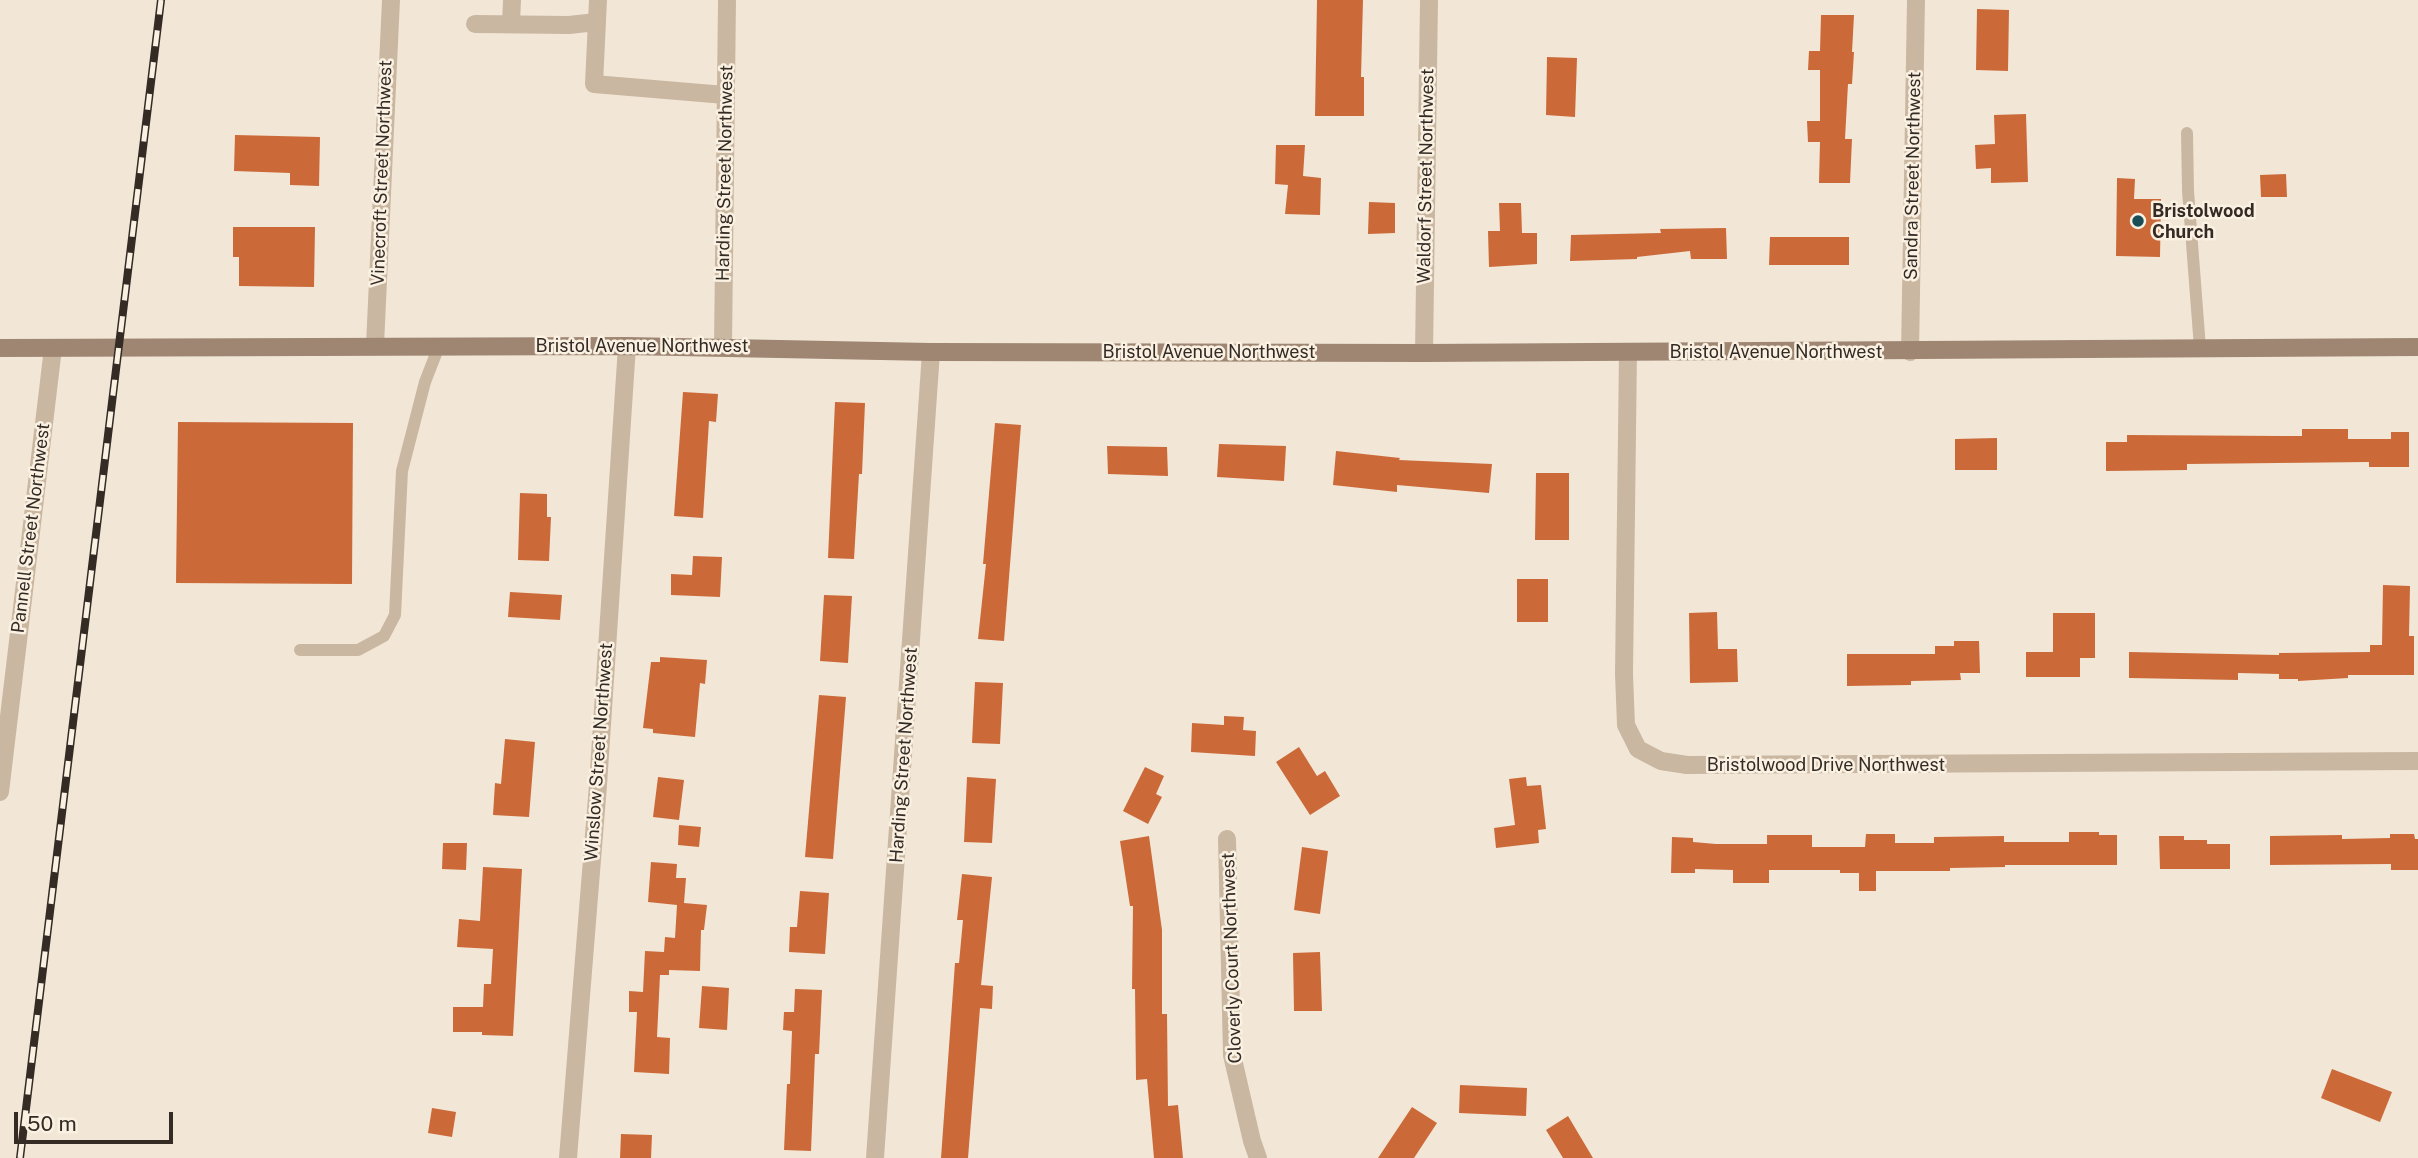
<!DOCTYPE html>
<style>
body{margin:0}
#map{position:relative;width:2418px;height:1158px;overflow:hidden;background:#f2e7d6;font-family:"Public Sans",sans-serif}
canvas{display:block}
.scale{position:absolute;left:14px;top:1112px;width:159px;height:32px;box-sizing:border-box;border:4px solid #342b25;border-top:0;padding-left:9px;font-size:21px;line-height:24px;white-space:nowrap;color:#342b25;-webkit-text-stroke:5px #faf1e2;paint-order:stroke}
</style>
<div id="map">
<canvas width="2418" height="1158"></canvas>
<div class="scale">50 m</div>
</div>
<script>
const ctx = document.querySelector('canvas').getContext('2d');
ctx.lineJoin = 'round';
function fill(path, color) { ctx.fillStyle = color; ctx.fill(path, 'evenodd'); }
const shape = rows => new Path2D(rows.map(r => 'M' + r).join(''));
function strokePath(path, color, width, dash) { ctx.strokeStyle = color; ctx.lineWidth = width; ctx.lineCap = dash ? 'butt' : 'round'; ctx.setLineDash(dash || []); ctx.stroke(path); }
function label(font, color, halo, rows, align = 'center') {
  ctx.font = font + ' "Public Sans",sans-serif'; ctx.lineWidth = 5; ctx.setLineDash([]); ctx.textBaseline = 'middle'; ctx.strokeStyle = halo; ctx.fillStyle = color; for (const [text, x, y, turn = 0] of rows) {
    ctx.save(); ctx.translate(x, y); ctx.rotate((+turn || 0) * Math.PI / 180); ctx.textAlign = isNaN(turn) ? turn : align; if (halo) ctx.strokeText(text, 0, 0); ctx.fillText(text, 0, 0); ctx.restore();
  }
}
const building = shape([
 [1317,0,1363,0,1361,77,1364,77,1364,116,1315,116],
 [1977,9,2009,10,2008,71,1976,70],
 [1821,15,1854,15,1852,52,1854,52,1852,84,1848,84,1845,139,1852,139,1850,183,1819,183,1820,142,1808,142,1807,121,1820,121,1820,70,1808,70,1809,51,1820,51],
 [1547,57,1577,58,1575,117,1546,115],
 [2026,114,2028,182,1991,183,1991,168,1976,169,1975,145,1995,144,1994,115],
 [235,135,320,137,319,186,290,185,290,173,234,171],
 [1276,145,1305,145,1303,176,1321,178,1320,215,1285,214,1288,185,1275,184],
 [2286,174,2287,197,2261,197,2260,175],
 [2117,178,2135,179,2134,199,2161,199,2160,257,2116,256],
 [1369,202,1395,203,1395,233,1368,234],
 [1499,203,1521,203,1522,233,1537,233,1537,264,1489,267,1488,231,1500,231],
 [233,227,315,227,314,287,239,286,239,257,233,257],
 [1726,228,1727,259,1691,259,1690,251,1637,257,1637,259,1570,261,1571,235,1661,233,1660,229],
 [1770,237,1849,237,1849,265,1769,265],
 [683,392,718,394,716,422,709,421,703,518,674,516],
 [835,402,865,403,862,474,859,474,854,559,828,558],
 [178,422,353,423,352,584,176,583],
 [995,423,1021,425,1004,641,978,639,986,564,983,564],
 [2302,429,2348,429,2348,439,2391,439,2391,432,2409,432,2409,467,2369,467,2369,462,2187,464,2187,470,2106,471,2106,442,2127,442,2127,435,2284,436,2302,436],
 [1997,438,1997,470,1955,470,1955,439],
 [1219,444,1286,446,1284,481,1217,477],
 [1107,446,1167,447,1168,476,1108,474],
 [1336,451,1400,458,1399,460,1492,464,1489,493,1397,485,1397,492,1333,485],
 [1536,473,1569,473,1569,540,1535,540],
 [520,493,547,494,547,517,551,517,549,561,518,560],
 [693,556,722,557,720,597,671,595,671,574,692,575],
 [1517,579,1548,579,1548,622,1517,622],
 [2383,585,2410,586,2409,636,2414,636,2414,675,2348,675,2348,678,2298,681,2298,679,2279,679,2279,674,2238,673,2238,680,2129,678,2129,652,2279,655,2279,653,2370,652,2370,645,2382,645],
 [510,592,562,595,560,620,508,617],
 [824,595,852,596,848,663,820,661],
 [1717,612,1718,649,1737,649,1738,682,1690,683,1689,613],
 [2053,613,2095,613,2095,658,2080,658,2080,677,2026,677,2026,652,2053,652],
 [1954,641,1979,641,1980,673,1960,673,1961,680,1911,681,1911,685,1847,686,1847,654,1935,654,1935,646,1954,646],
 [660,657,707,660,705,684,700,683,695,737,653,733,653,729,643,728,651,662,660,662],
 [975,682,1003,683,1000,744,972,743],
 [819,695,846,697,833,859,805,857],
 [1224,716,1244,717,1243,730,1256,731,1255,756,1191,752,1192,723,1224,725],
 [505,739,535,742,529,817,493,815,495,783,501,784],
 [1299,747,1317,776,1325,771,1340,796,1310,815,1276,762],
 [1145,767,1164,776,1156,794,1162,797,1148,824,1123,811],
 [658,777,684,780,679,820,653,817],
 [967,777,996,779,992,843,964,842],
 [1526,777,1527,786,1541,785,1546,829,1538,830,1539,843,1496,848,1494,828,1515,825,1509,779],
 [679,825,701,827,699,847,678,845],
 [2069,832,2099,832,2099,835,2117,835,2117,865,2005,865,2005,867,1950,868,1950,871,1876,871,1876,891,1859,891,1859,873,1840,873,1840,870,1769,870,1769,883,1733,883,1733,870,1695,869,1695,873,1671,873,1672,837,1693,838,1693,842,1716,844,1767,844,1767,835,1812,835,1812,847,1865,847,1866,834,1895,834,1895,843,1934,843,1934,837,2004,836,2004,842,2069,842],
 [2390,834,2414,834,2415,839,2418,839,2418,870,2391,870,2391,864,2270,865,2270,836,2342,835,2342,839,2390,838],
 [1149,836,1162,930,1162,1014,1167,1014,1168,1106,1178,1105,1183,1158,1154,1158,1147,1079,1136,1080,1135,989,1132,989,1133,906,1130,906,1120,841],
 [2159,836,2184,836,2184,840,2207,840,2207,844,2230,844,2230,869,2160,869],
 [443,843,467,843,466,870,442,869],
 [1302,847,1328,851,1320,914,1294,910],
 [651,862,677,864,676,878,686,878,684,903,707,905,704,930,701,930,700,971,669,970,669,975,660,975,657,1037,670,1038,669,1074,634,1072,637,1012,629,1012,629,991,643,992,645,951,664,952,665,937,675,938,677,905,648,902],
 [483,867,522,869,513,1036,482,1035,482,1032,453,1032,453,1007,483,1007,484,984,491,984,493,949,457,947,459,919,480,921],
 [962,874,992,877,981,985,993,986,992,1009,980,1008,968,1158,941,1158,955,963,959,963,963,920,957,920],
 [800,891,829,893,825,954,789,952,790,927,797,927],
 [1320,952,1322,1011,1294,1011,1293,953],
 [702,986,729,988,727,1030,699,1028],
 [795,989,822,990,819,1054,815,1054,811,1151,784,1150,787,1084,790,1084,792,1031,783,1030,784,1012,794,1012],
 [2332,1069,2392,1092,2380,1122,2321,1098],
 [1460,1085,1527,1088,1526,1116,1459,1113],
 [1412,1107,1437,1123,1414,1158,1378,1158],
 [432,1108,456,1112,452,1137,428,1133],
 [1568,1116,1593,1158,1563,1158,1546,1130],
 [621,1134,652,1135,651,1158,620,1158]
]);
const lane = shape([
 [2187,133,2188,191,2200,348],
 [300,650,358,650,384,636,395,615,402,471,425,382,439,346]
]);
const street = shape([
 [598,0,594,84,725,95],
 [475,24,569,25,596,22],
 [511,24,512,0],
 [375,345,391,0],
 [723,346,727,0],
 [1628,352,1624,674,1626,725,1638,749,1661,761,1687,765,2418,761],
 [1910,352,1916,0],
 [1424,353,1429,0],
 [0,792,53,348],
 [1227,839,1232,1055,1252,1141,1258,1158],
 [568,1158,598,785,627,346],
 [875,1158,931,352]
]);
const secondary = shape([
 [0,348,627,346,931,352,1424,353,2418,347]
]);
const rail = shape([
 [20,1158,161,0]
]);
const markers = [
 [2138,221,7,"#194e57"]
];
const streetNames = [
 ["Vinecroft Street Northwest",382,173,-88],
 ["Harding Street Northwest",725,173,-89],
 ["Waldorf Street Northwest",1426,176,-89],
 ["Sandra Street Northwest",1913,176,-89],
 ["Bristol Avenue Northwest",642,346],
 ["Bristol Avenue Northwest",1209,352],
 ["Bristol Avenue Northwest",1776,352],
 ["Pannell Street Northwest",31,528,-83],
 ["Winslow Street Northwest",599,752,-86],
 ["Harding Street Northwest",904,755,-86],
 ["Bristolwood Drive Northwest",1826,765],
 ["Cloverly Court Northwest",1232,958,-92]
];
const poiNames = [
 ["Bristolwood",2152,211],
 ["Church",2152,232]
];
fill(building, '#cc6939');
strokePath(lane, '#cab7a2', 12);
strokePath(street, '#cab7a2', 18);
strokePath(secondary, '#9e8673', 18);
strokePath(rail, '#342b25', 8);
strokePath(rail, '#faf1e2', 5, [16]);
for (const [x, y, r, color] of markers) { const dot = new Path2D(); dot.arc(x, y, r, 0, 2 * Math.PI); ctx.fillStyle = color; ctx.fill(dot); strokePath(dot, '#faf1e2', 2.5); }
label('18px', '#342b25', '#faf1e2', streetNames);
label('bold 18px', '#342b25', '#faf1e2', poiNames, 'left');
</script>
